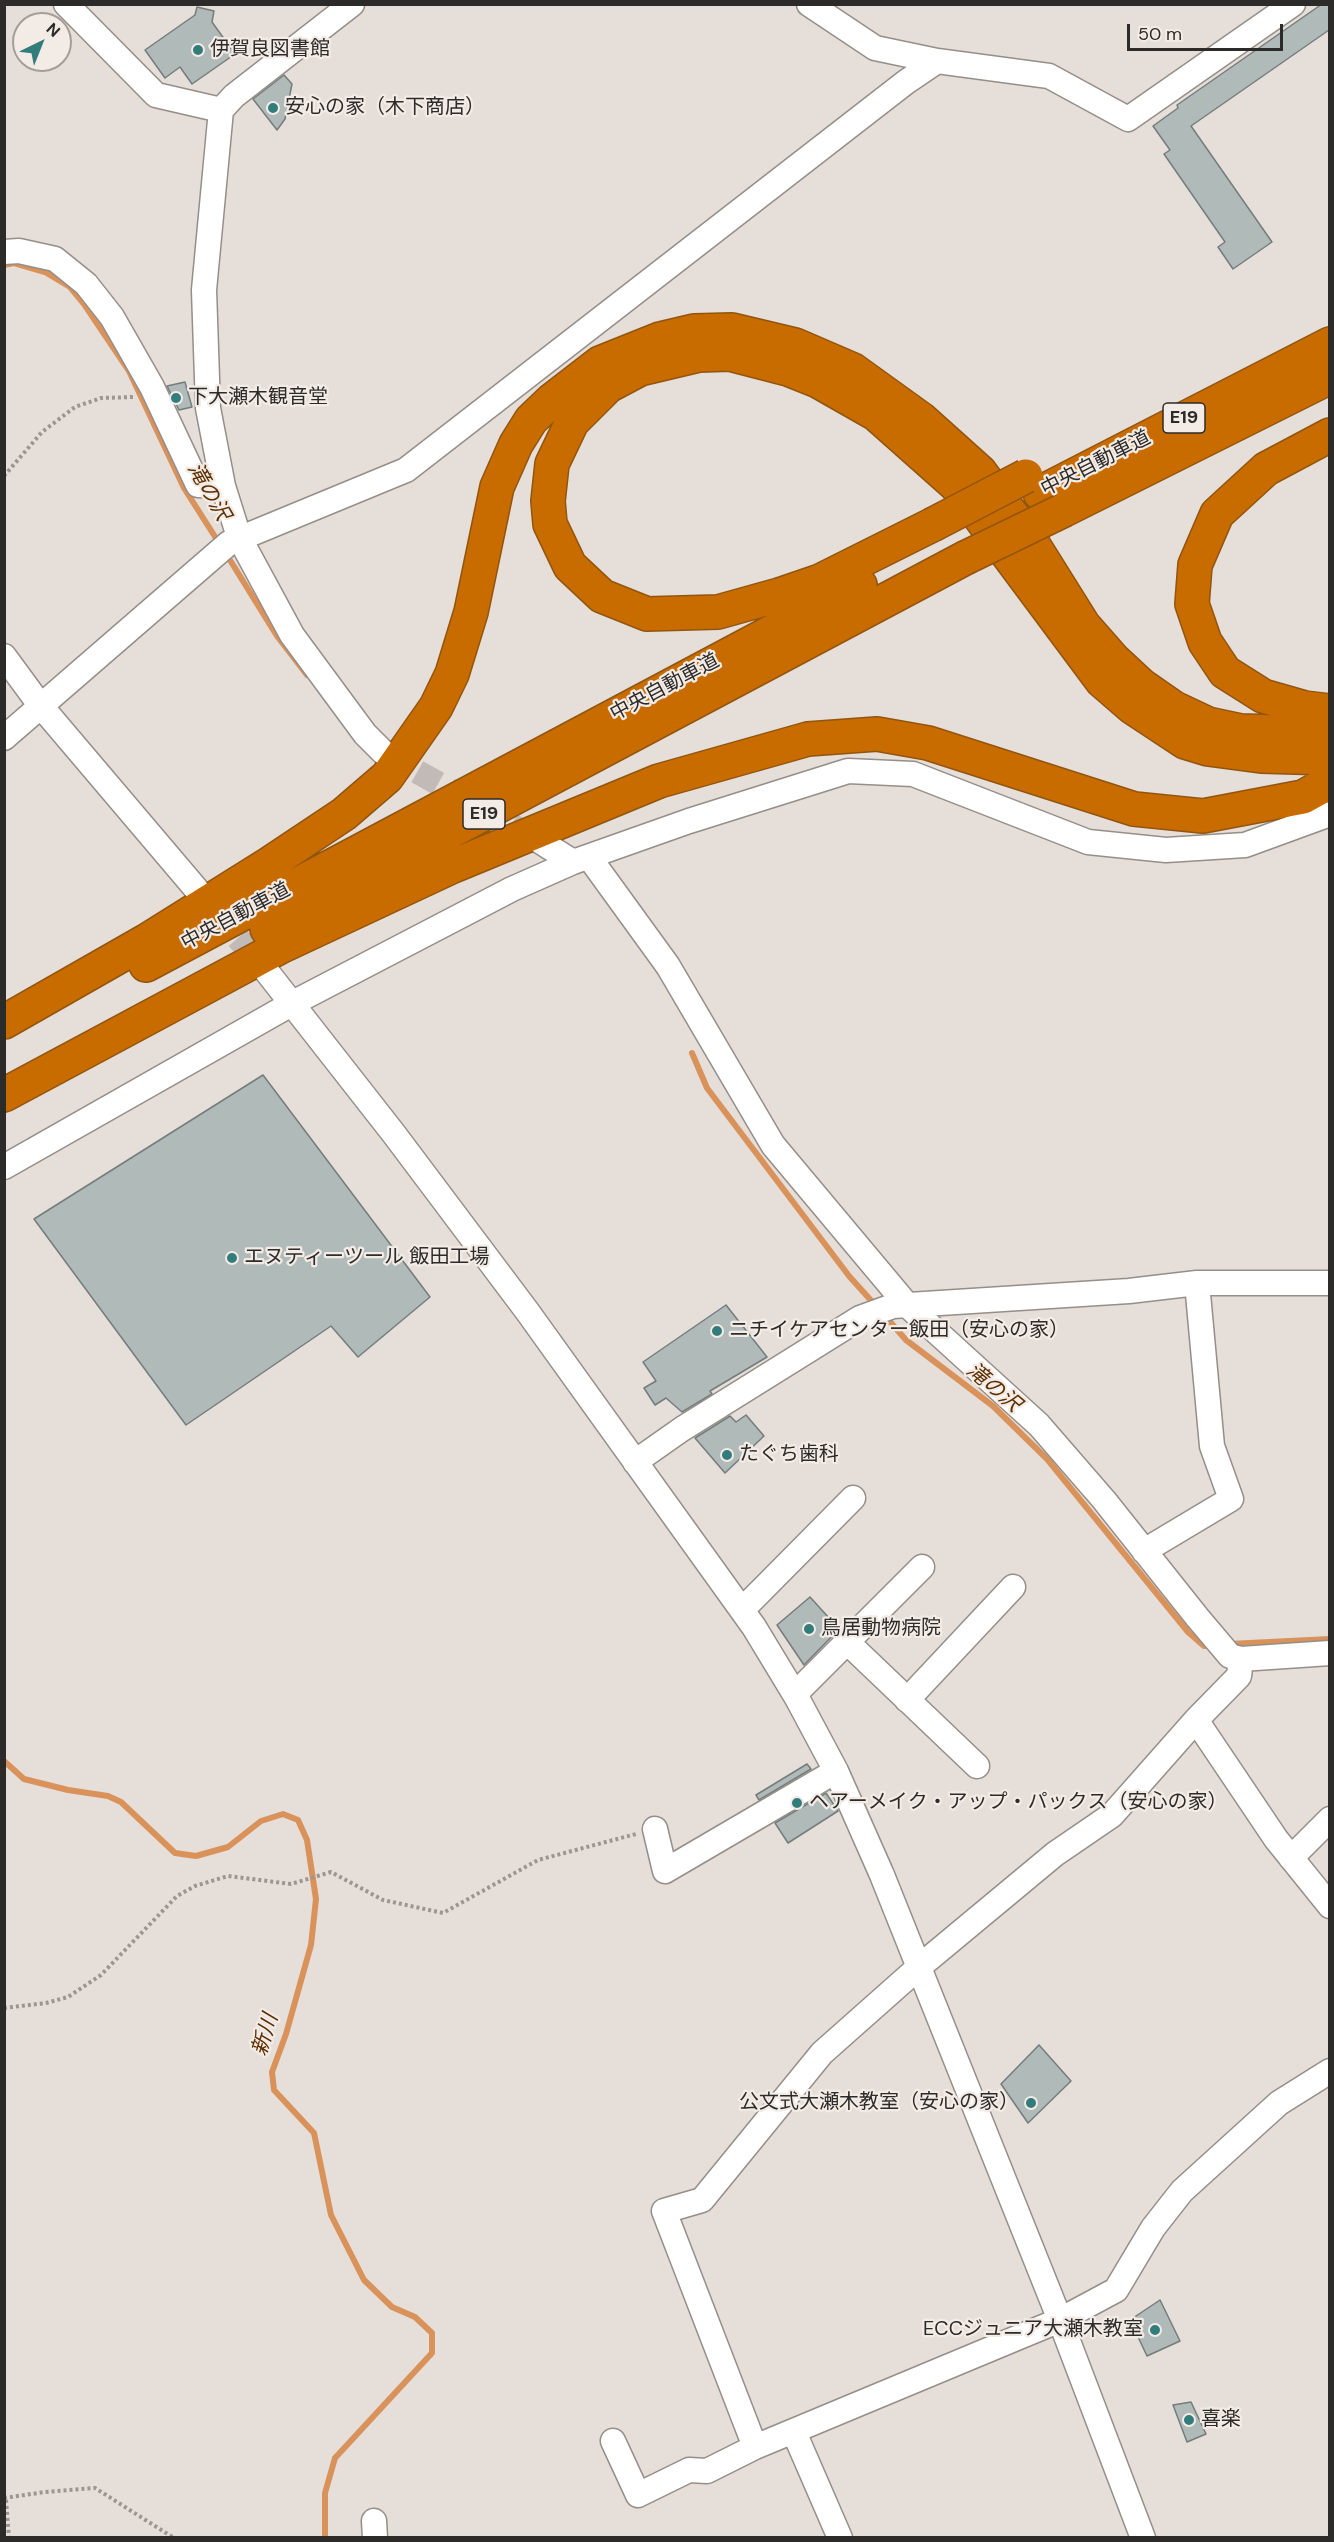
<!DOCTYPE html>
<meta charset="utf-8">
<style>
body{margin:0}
#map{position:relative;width:1334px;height:2542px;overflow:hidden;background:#e6ded9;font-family:"DM Sans",sans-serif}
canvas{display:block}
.frame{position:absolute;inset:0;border:6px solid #2d2b29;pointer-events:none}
.north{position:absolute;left:12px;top:12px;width:60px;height:60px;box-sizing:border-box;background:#f3ebe6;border:2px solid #a49e9a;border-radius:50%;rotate:43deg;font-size:16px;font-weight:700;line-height:24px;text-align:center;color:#2d2b29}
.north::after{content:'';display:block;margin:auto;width:21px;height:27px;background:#337c7c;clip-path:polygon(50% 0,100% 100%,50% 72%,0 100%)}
.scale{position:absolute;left:1127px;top:24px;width:156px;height:27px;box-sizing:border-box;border:3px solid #2d2b29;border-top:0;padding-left:8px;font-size:18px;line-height:21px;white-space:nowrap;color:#2d2b29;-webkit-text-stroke:4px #f3ebe6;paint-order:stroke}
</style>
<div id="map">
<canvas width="1334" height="2542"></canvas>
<div class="frame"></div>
<div class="north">N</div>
<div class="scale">50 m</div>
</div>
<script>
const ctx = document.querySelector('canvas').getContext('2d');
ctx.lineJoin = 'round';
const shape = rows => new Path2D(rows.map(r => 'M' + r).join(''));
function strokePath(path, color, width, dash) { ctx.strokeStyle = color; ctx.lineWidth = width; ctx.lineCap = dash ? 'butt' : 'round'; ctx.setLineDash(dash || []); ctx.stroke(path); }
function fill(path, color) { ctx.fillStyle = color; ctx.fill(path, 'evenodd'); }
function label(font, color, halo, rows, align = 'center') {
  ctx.font = font + ' "DM Sans","Noto Sans JP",sans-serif'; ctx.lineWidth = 4.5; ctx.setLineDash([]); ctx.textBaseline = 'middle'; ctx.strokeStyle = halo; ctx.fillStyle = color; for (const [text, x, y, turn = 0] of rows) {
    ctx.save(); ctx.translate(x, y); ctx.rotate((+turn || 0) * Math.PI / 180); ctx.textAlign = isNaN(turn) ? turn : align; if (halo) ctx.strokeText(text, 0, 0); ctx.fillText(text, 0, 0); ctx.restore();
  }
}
const stream = shape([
 [4,265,14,263,45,272,70,287,84,304,129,371,184,488,219,543],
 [225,552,277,636,307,675],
 [692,1053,707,1088,849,1276,876,1306],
 [885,1316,906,1340,993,1406,1047,1459,1188,1632,1204,1646,1213,1645],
 [1229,1644,1330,1639],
 [4,1761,24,1779,68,1790,108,1796,121,1802,175,1853,196,1856,228,1847,261,1821,283,1814,298,1820,307,1840,316,1899,311,1945,286,2034,272,2072,274,2090,314,2133,331,2215,364,2280,392,2307,415,2317,432,2333,432,2353,335,2458,325,2493,325,2538]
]);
const building = shape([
 [1322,4,1329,4,1329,30,1191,126,1272,242,1233,269,1218,247,1225,242,1164,154,1170,150,1153,126,1178,108,1177,105,1322,4],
 [197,7,214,11,212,22,235,54,192,84,180,67,165,78,145,50,195,15,197,7],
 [284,75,292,84,285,119,277,130,253,99,284,75],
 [185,382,192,407,179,410,167,386,185,382],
 [263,1075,430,1297,358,1357,331,1326,186,1425,34,1219,263,1075],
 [726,1305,767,1357,710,1391,712,1394,682,1412,666,1398,655,1405,644,1388,656,1381,643,1362,726,1305],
 [746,1415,764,1436,725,1473,695,1438,730,1416,736,1422,746,1415],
 [810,1597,839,1629,804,1665,777,1625,810,1597],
 [807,1764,811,1769,759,1800,756,1795,807,1764],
 [826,1793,838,1811,788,1843,775,1823,826,1793],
 [1039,2045,1071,2081,1028,2123,1001,2084,1039,2045],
 [1160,2300,1180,2341,1147,2356,1130,2320,1160,2300],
 [1191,2402,1206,2434,1187,2442,1173,2405,1191,2402]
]);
const minorTunnel = shape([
 [386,754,538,840],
 [214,911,264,968]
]);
const path = shape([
 [4,476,42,432,75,407,101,398,133,397],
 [4,2008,46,2003,68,1997,101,1975,177,1896,195,1886,228,1876,291,1884,331,1872,383,1900,443,1913,538,1860,636,1834],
 [4,2498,45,2492,95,2488,174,2538],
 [6,2500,9,2538]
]);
const minor = shape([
 [66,4,156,95,221,110],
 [352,4,234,96,221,110,204,290,208,408,223,486,239,537,292,635,365,734,383,752],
 [809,4,875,48,937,61],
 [4,252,19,251,55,259,86,284,112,317,152,387,198,485,223,486],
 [4,656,40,705,197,890],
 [4,738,229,543,406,470,906,82,937,61,1049,76,1128,119,1293,4],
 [538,840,573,862],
 [589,857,668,966,773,1145,907,1305,1039,1425,1104,1500,1197,1617,1230,1656,1241,1659,1330,1653],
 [264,968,394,1134,527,1311,754,1627,797,1698,836,1771,882,1875,1060,2320,1143,2538],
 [4,1167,293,1003,512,889,573,862,689,821,848,771,913,774,1088,842,1166,850,1245,845,1330,814],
 [635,1462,682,1429,860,1318,893,1306,1129,1291,1197,1283,1330,1283],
 [1144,1551,1231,1499,1212,1446,1197,1283],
 [742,1610,853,1498],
 [847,1642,977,1766],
 [795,1694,922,1567],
 [907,1700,1013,1587],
 [1196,1720,1276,1839,1330,1906],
 [655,1829,665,1871,836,1771],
 [1291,1858,1330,1819],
 [794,2432,840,2538],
 [613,2441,638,2495,689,2470,707,2471,755,2447,1060,2320,1116,2290,1153,2228,1182,2191,1279,2103,1330,2071],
 [755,2447,664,2211,702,2200,822,2053,919,1967,1055,1854,1112,1815,1196,1720,1239,1676,1241,1659],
 [374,2521,375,2538]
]);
const highway = shape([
 [1330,435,1266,469,1217,514,1195,565,1192,604,1205,642,1225,672,1263,696,1305,708,1330,711],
 [1040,493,1330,344],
 [1064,510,1330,377],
 [932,525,820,581,779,595,718,612,647,614,602,596,570,566,550,524,548,501,552,464,572,422,608,386,640,369,699,355,730,354,788,369,818,381,876,414,956,485,1102,681,1132,707,1185,742,1208,749,1261,756,1330,758],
 [267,929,965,558],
 [146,965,860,585],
 [4,1022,146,941,269,864,344,814,387,777,436,707,452,674,471,612,497,487,516,444,531,420,552,400,600,363,660,339,694,331,732,330,795,345,853,370,921,419,980,472,1029,538,1084,626,1113,659,1141,685,1174,708,1208,724,1241,731,1313,733,1330,726],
 [4,1095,282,946,453,866,659,781,808,739,877,734,928,743,1134,809,1203,816,1303,797,1330,782]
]);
const highwayBridge = shape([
 [932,525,1026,476],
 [965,558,1064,510]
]);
const markers = [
 [198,50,6,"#337c7c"],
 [273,108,6,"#337c7c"],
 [176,398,6,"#337c7c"],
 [232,1258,6,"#337c7c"],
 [717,1331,6,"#337c7c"],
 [727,1455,6,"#337c7c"],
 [809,1629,6,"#337c7c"],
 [797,1803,6,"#337c7c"],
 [1031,2103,6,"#337c7c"],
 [1155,2330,6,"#337c7c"],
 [1189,2420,6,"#337c7c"]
];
const shields = [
 [1184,418,42],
 [484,814,42]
];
const shieldNames = [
 ["E19",1184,418],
 ["E19",484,814]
];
const poiNames = [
 ["伊賀良図書館",210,50],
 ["安心の家（木下商店）",285,108],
 ["下大瀬木観音堂",188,398],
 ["エヌティーツール 飯田工場",244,1258],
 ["ニチイケアセンター飯田（安心の家）",729,1331],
 ["たぐち歯科",739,1455],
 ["鳥居動物病院",821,1629],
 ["ヘアーメイク・アップ・パックス（安心の家）",809,1803],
 ["公文式大瀬木教室（安心の家）",1019,2103,"right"],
 ["ECCジュニア大瀬木教室",1143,2330,"right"],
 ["喜楽",1201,2420]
];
const streetNames = [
 ["中央自動車道",1096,464,-27],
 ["中央自動車道",665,688,-28],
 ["中央自動車道",236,917,-28]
];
const waterNames = [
 ["滝の沢",208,492,60],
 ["滝の沢",993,1388,40],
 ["新川",266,2035,-73]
];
strokePath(stream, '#d9925a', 6);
fill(building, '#b0bab9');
strokePath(building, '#737d7c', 1.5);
strokePath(minorTunnel, '#c1bab6', 24, [24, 12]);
strokePath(minor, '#958e89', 27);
strokePath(highway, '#92550e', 36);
strokePath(path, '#9c9692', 4, [3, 3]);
strokePath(minor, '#fff', 24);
strokePath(highway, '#c96c00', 33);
strokePath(highwayBridge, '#92550e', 36, []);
strokePath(highwayBridge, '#c96c00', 33);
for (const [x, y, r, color] of markers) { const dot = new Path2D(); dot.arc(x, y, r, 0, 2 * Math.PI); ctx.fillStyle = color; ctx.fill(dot); strokePath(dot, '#f3ebe6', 2); }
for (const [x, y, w] of shields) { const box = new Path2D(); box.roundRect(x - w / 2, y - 15, w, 30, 4.5); ctx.fillStyle = '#f3ebe6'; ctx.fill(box); strokePath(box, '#2d2b29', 1.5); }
label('bold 18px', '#2d2b29', null, shieldNames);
label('20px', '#2d2b29', '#f3ebe6', poiNames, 'left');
label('20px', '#2d2b29', '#f3ebe6', streetNames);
label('italic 21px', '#5d2f01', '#f3ebe6', waterNames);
</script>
